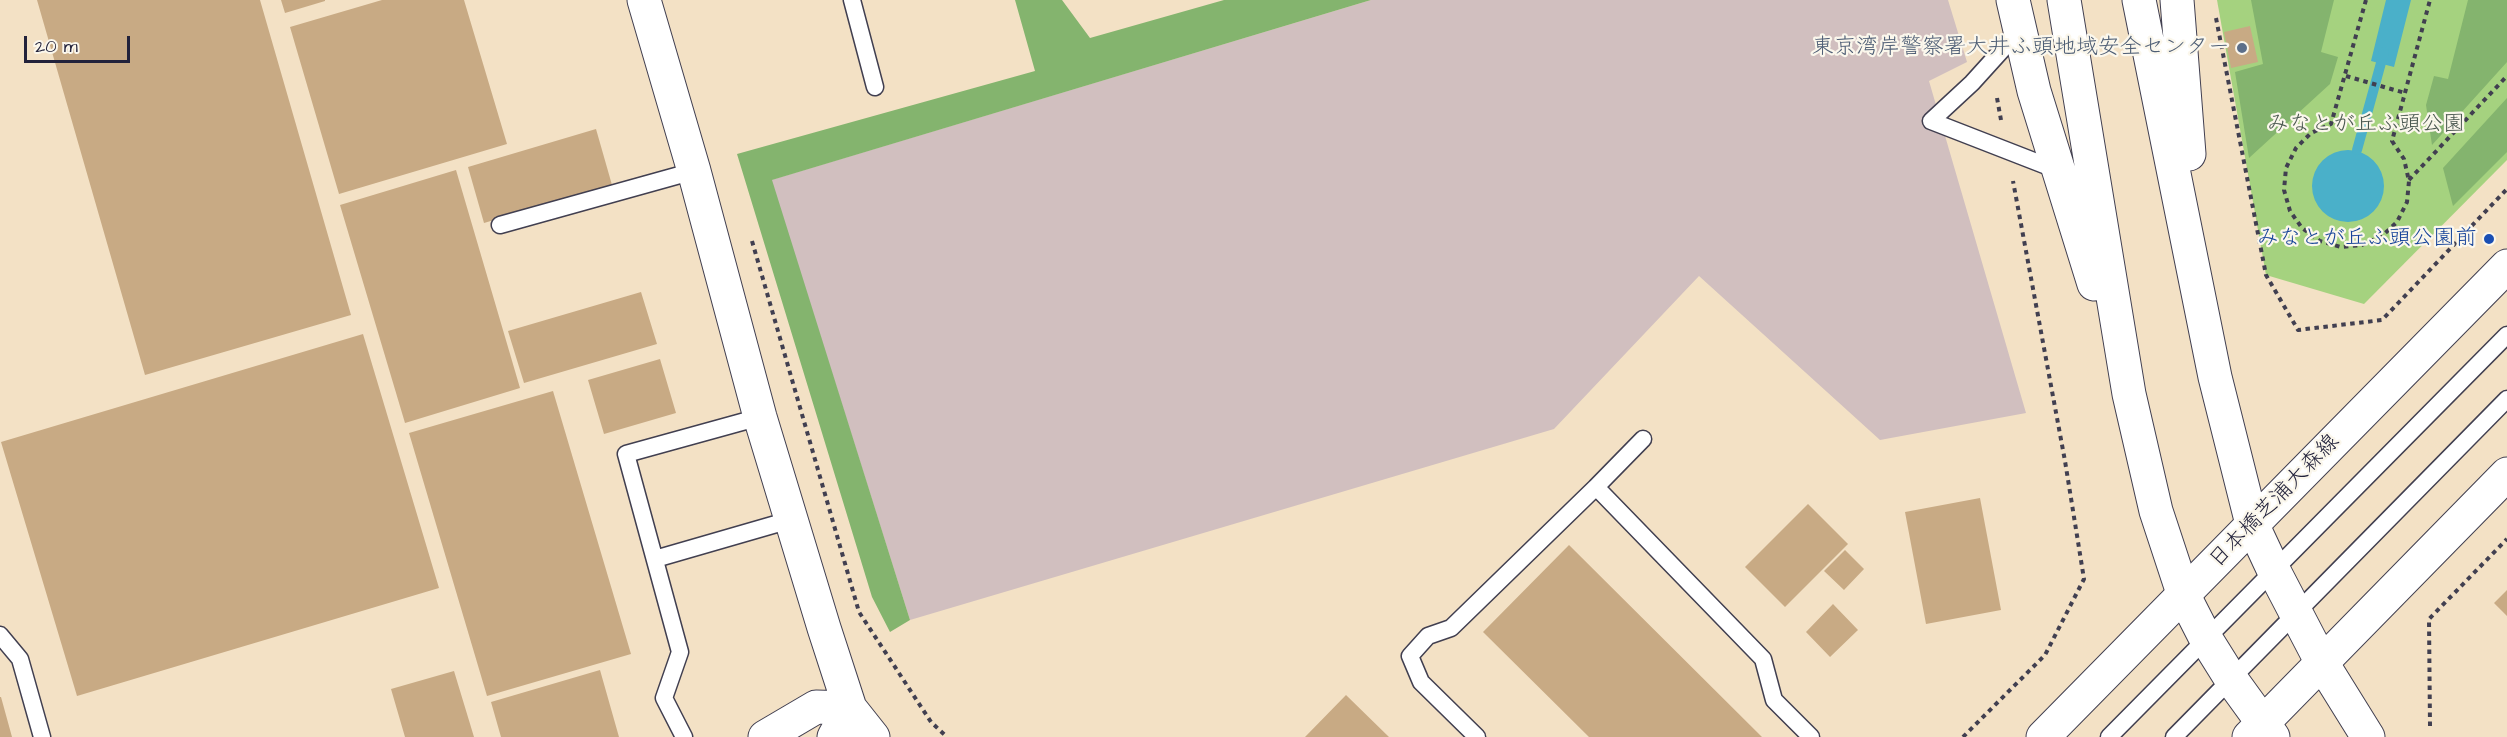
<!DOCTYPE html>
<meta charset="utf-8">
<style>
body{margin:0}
#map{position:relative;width:2507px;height:737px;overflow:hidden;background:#f3e1c5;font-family:"Architects Daughter",sans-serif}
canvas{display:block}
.scale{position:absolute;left:24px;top:36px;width:106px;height:27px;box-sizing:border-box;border:3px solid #22223b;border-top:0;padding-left:8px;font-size:18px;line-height:21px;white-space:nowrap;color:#22223b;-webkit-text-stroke:4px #fbf7ec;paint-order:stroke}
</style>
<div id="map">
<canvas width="2507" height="737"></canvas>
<div class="scale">20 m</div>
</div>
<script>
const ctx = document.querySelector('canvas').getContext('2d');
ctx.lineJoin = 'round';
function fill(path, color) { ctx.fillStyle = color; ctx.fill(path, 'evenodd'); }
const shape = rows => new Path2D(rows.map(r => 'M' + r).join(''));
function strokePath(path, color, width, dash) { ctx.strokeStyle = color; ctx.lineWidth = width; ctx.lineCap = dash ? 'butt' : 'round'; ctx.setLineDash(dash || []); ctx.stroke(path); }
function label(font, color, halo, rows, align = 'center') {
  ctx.font = font + ' "Architects Daughter","Klee One",sans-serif'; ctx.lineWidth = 4.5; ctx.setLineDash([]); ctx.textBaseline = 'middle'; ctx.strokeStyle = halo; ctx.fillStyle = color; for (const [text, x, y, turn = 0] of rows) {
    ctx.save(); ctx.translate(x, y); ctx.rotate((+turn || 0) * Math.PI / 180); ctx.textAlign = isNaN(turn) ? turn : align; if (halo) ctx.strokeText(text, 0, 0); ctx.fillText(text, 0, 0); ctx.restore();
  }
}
const industrial = shape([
 [1371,0,1948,0,1967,62,1929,81,2026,413,1880,440,1699,276,1554,429,910,620,771,180]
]);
const green = shape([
 [2217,0,2507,0,2507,160,2364,304,2266,275]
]);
const forest = shape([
 [1015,0,1062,0,1090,38,1224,0,1371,0,772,180,910,620,890,632,872,597,737,154,1035,71],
 [2251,0,2334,0,2321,52,2338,57,2330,84,2249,158,2235,72,2263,64],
 [2468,0,2507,0,2507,62,2432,145,2426,105,2434,76,2448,79],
 [2507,98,2507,152,2453,206,2443,168]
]);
const water = shape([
 [2386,0,2411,0,2394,67,2371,61],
 '2312 186a36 36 0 1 1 72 0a36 36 0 1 1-72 0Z'
]);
const stream = shape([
 [2357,150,2384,52]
]);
const building = shape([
 [37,0,260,0,351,315,145,375],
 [281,0,325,0,325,1,285,13],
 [382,0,464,0,507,144,339,194,290,27],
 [2250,26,2258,62,2231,68,2224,32],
 [596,129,612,185,484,223,468,167],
 [456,170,520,388,405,423,340,205],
 [641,292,657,344,524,383,508,331],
 [363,334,439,588,77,696,1,442],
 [660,359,676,413,604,434,588,380],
 [553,391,631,654,487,696,409,433],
 [1980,498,2001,610,1926,624,1905,512],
 [1808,504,1848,544,1785,607,1745,567],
 [1569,545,1762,737,1589,737,1483,632],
 [1845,550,1864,569,1844,590,1824,571],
 [2507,590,2507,616,2494,603],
 [1833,604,1858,630,1830,657,1806,632],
 [600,670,619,737,501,737,491,702],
 [454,671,474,737,405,737,391,689],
 [1346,695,1389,737,1305,737],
 [0,697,1,697,12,737,0,737]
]);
const path = shape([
 [2366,0,2331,124,2311,133,2296,148,2286,168,2284,190,2290,211,2302,228,2320,241,2341,247,2362,245,2382,236,2397,222,2407,202,2409,181,2404,159,2392,141,2430,0],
 [2216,18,2266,275,2298,330,2382,320,2507,189],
 [2346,76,2405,93],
 [1997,98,2001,120],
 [2409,180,2507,76],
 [752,241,859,612,931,722,947,737],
 [2430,726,2429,619,2507,539],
 [1963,737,2045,655,2084,579,2065,461,2013,181]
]);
const lane = shape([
 [852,0,875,87],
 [2020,30,1972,83,1931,121,2057,170],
 [500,225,694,171],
 [1596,487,1643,439],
 [655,559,790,520],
 [0,635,20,659,42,737],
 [684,737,664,698,680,652,626,454,760,417],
 [1477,737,1421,682,1410,656,1428,636,1451,628,1596,487,1763,659,1774,700,1811,737],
 [2109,737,2507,335],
 [2174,737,2507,399]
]);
const secondary = shape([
 [644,0,694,171,760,417,824,628,850,708,873,737],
 [2013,0,2034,91,2094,284],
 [2064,0,2129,394,2156,511,2184,596,2206,639,2231,679,2273,737],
 [2139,0,2215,377,2252,524,2274,571,2322,663,2368,737],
 [2177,0,2189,154],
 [765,737,816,707,850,708],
 [834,737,850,708]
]);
const primary = shape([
 [2043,737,2507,266],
 [2249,737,2507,474]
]);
const markers = [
 [2242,48,6,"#5c6f8a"],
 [2489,239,6,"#1a4fb4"]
];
const serviceNames = [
 ["東京湾岸警察署大井ふ頭地域安全センター",2230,48]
];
const parkNames = [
 ["みなとが丘ふ頭公園",2366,125]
];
const transitNames = [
 ["みなとが丘ふ頭公園前",2477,239]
];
const streetNames = [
 ["日本橋芝浦大森線",2275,502,-46]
];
fill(industrial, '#d1bfbf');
fill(green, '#a5d27f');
fill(forest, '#84b46e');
fill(water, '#4ab0c9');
strokePath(stream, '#4ab0c9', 10);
fill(building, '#c8aa84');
strokePath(lane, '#413f50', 19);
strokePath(secondary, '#413f50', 35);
strokePath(primary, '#413f50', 35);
strokePath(path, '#413f50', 4, [4.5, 4.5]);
strokePath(lane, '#fff', 16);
strokePath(secondary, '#fff', 33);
strokePath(primary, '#fff', 33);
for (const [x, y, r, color] of markers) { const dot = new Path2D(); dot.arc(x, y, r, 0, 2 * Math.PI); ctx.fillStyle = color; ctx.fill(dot); strokePath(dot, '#fbf7ec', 2); }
label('22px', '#4e5e75', '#fbf7ec', serviceNames, 'right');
label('22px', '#49574f', '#fbf7ec', parkNames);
label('22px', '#164399', '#fbf7ec', transitNames, 'right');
label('22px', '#22223b', '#fbf7ec', streetNames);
</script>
